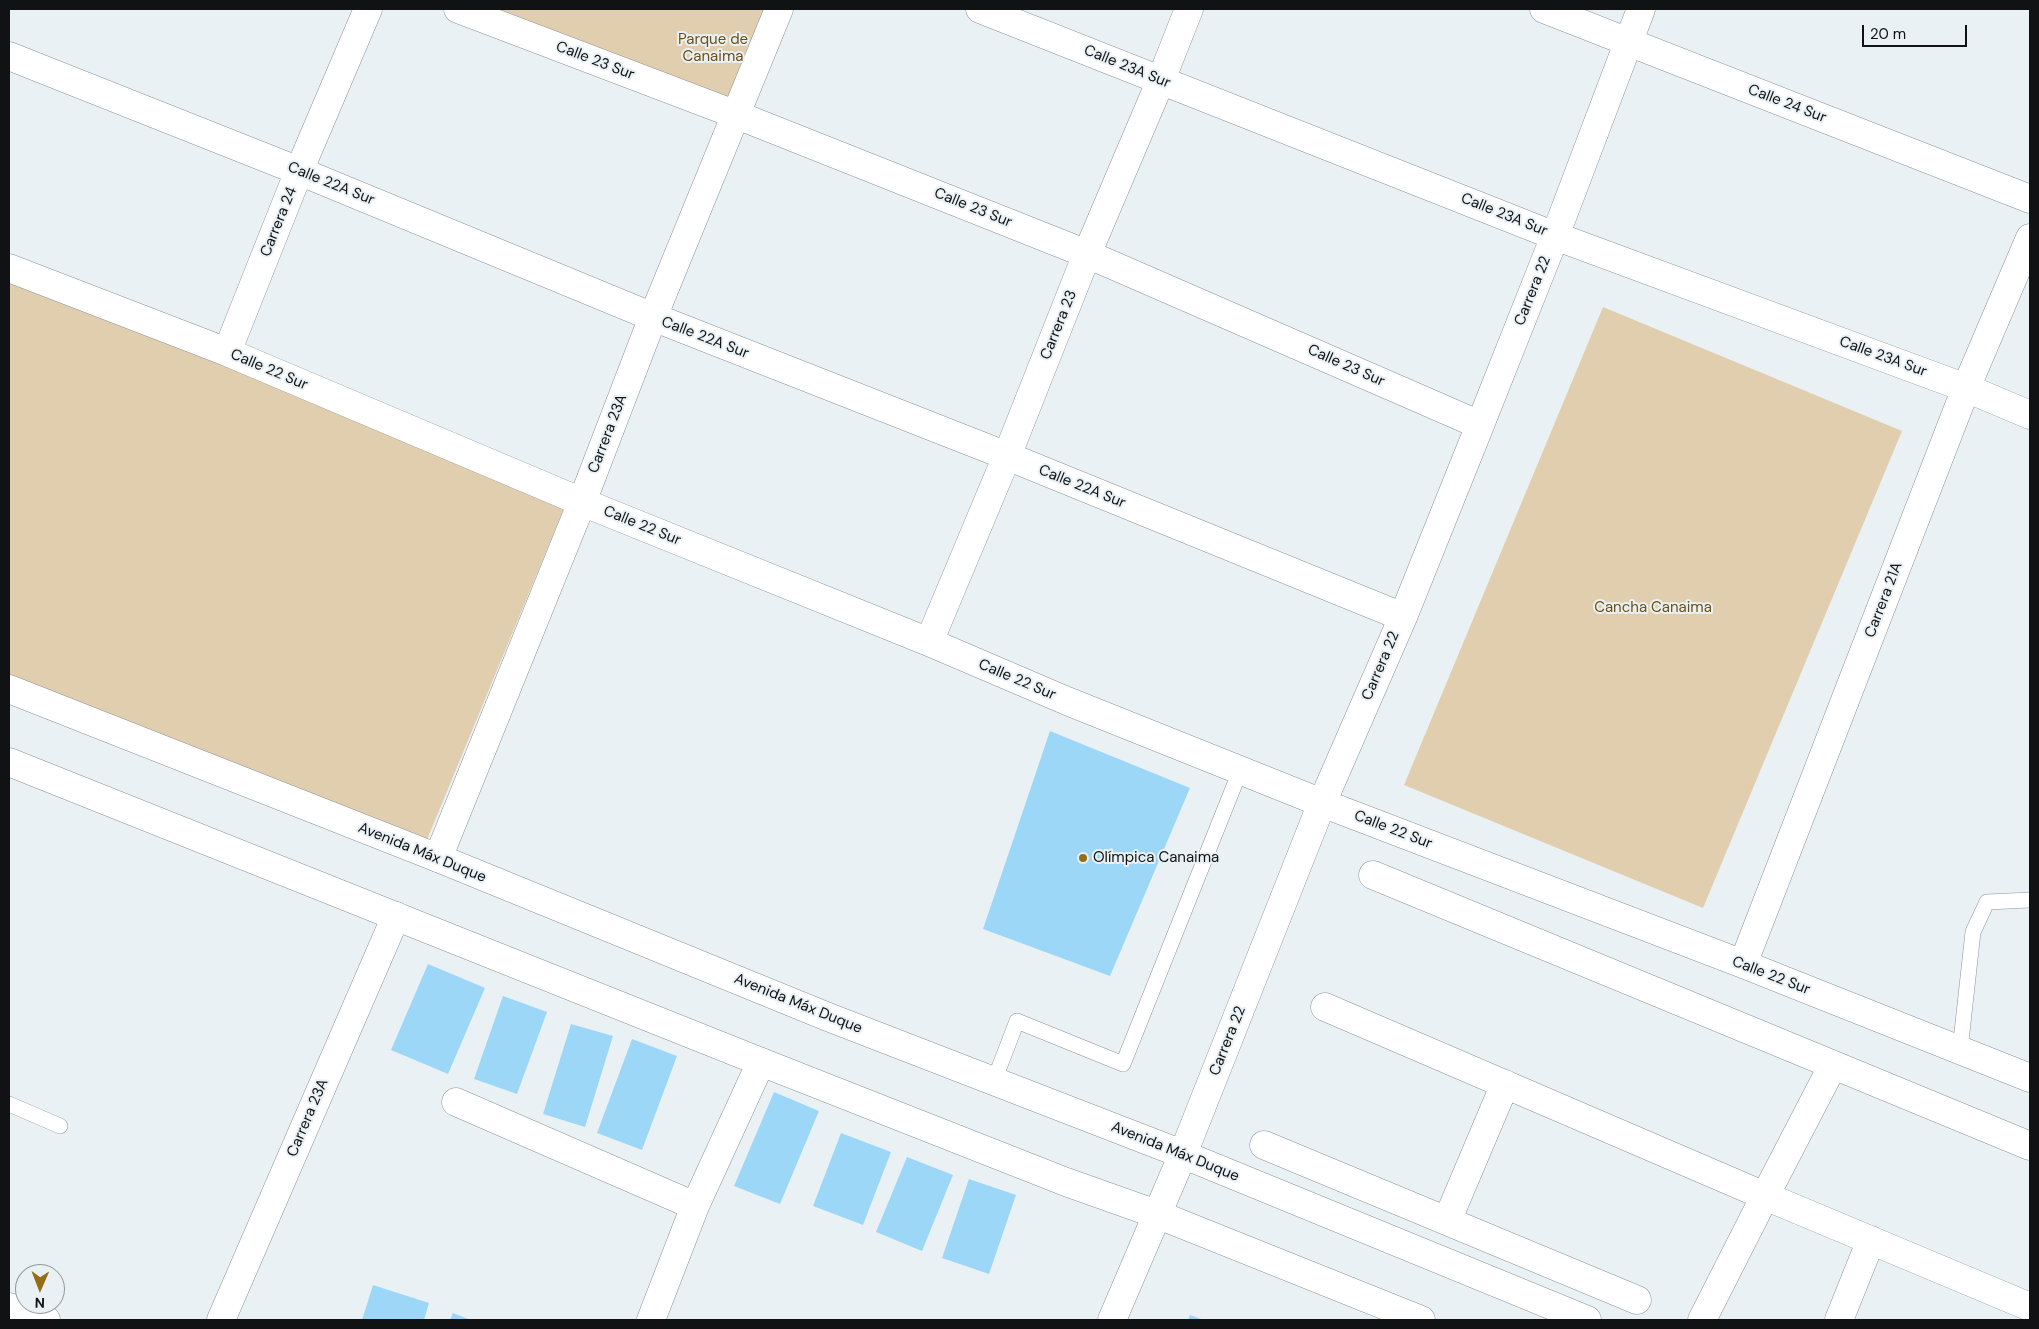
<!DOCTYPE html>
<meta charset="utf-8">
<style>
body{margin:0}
#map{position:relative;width:2039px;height:1329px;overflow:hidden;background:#eaf1f5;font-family:"DM Sans",sans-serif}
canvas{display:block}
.frame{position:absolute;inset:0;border:10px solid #101213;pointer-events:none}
.north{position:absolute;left:15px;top:1264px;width:50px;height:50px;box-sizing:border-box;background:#eaf1f5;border:1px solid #93989b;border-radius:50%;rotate:181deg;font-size:14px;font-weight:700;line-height:20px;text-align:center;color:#101213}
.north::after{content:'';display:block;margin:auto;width:18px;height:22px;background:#956d17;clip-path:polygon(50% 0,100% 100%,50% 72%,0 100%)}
.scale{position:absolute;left:1862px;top:25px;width:105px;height:22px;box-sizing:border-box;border:2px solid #101213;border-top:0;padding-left:6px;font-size:15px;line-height:18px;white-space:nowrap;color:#101213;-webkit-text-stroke:4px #eaf1f5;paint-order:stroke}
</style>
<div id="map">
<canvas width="2039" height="1329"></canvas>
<div class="frame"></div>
<div class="north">N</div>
<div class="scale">20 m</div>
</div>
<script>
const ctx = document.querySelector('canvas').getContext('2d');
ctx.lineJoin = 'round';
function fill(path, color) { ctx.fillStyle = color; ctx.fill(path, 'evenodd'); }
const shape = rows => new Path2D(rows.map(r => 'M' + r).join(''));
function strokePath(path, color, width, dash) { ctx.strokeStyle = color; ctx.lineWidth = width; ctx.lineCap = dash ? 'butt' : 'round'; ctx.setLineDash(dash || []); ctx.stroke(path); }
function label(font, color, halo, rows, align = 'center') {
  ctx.font = font + ' "DM Sans",sans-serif'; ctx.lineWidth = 4; ctx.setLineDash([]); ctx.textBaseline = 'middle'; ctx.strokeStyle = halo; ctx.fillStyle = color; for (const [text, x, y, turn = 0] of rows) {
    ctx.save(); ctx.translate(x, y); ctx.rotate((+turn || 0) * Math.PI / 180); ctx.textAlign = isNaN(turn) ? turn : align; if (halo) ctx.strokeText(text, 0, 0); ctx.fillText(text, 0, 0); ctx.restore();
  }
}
const green = shape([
 [497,9,772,9,736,100],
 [9,276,241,367,564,508,424,847,9,682],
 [1603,307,1902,431,1703,908,1404,785]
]);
const building = shape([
 [1050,731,1190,788,1110,976,983,929],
 [428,964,485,988,448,1074,391,1050],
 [503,996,547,1012,517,1094,474,1079],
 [571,1024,613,1036,585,1127,543,1114],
 [632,1039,677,1056,642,1150,597,1133],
 [774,1092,819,1111,780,1204,734,1186],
 [841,1133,891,1152,863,1225,813,1206],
 [907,1157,953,1175,922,1251,876,1232],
 [969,1179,1016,1195,989,1274,942,1258],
 [373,1285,429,1303,424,1320,362,1320],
 [453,1313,471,1320,450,1320],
 [1190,1315,1204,1320,1188,1320]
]);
const lane = shape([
 [1960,1050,1973,932,1987,902,2030,900],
 [994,1081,1017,1021,1123,1064,1240,771],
 [9,1104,60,1126]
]);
const street = shape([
 [458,9,737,115,1087,254,1480,425],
 [980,9,1555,236,1966,388,2030,415],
 [1544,9,2030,199],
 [9,56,299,171,653,317,1007,456,1403,617],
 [9,268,227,352,582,502,929,642,1067,701,1322,803,1743,964,2030,1078],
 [227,352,299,171,368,9],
 [929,642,1007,456,1087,254,1161,80,1189,9],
 [438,858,582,502,653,317,779,9],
 [1373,875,2030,1146],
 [1743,964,1966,388,2030,238],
 [1325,1007,1765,1196,1702,1320],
 [1833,1065,1765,1196,2030,1307],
 [456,1102,695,1206],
 [1264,1145,1637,1300],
 [1183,1154,1322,803,1403,617,1480,425,1555,236,1641,9],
 [1447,1221,1505,1084],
 [9,1307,46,1320],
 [221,1320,396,916],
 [651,1320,695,1206,761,1062],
 [1839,1320,1871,1240]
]);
const secondary = shape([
 [9,689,438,858,828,1017,1177,1152,1587,1320],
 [9,762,761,1062,1066,1182,1159,1215,1421,1320],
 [1112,1320,1183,1154]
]);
const markers = [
 [1083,858,5,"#956d17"]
];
const parkNames = [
 ["Parque de",713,40],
 ["Canaima",713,57],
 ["Cancha Canaima",1653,608]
];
const streetNames = [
 ["Calle 23 Sur",595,61,21],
 ["Calle 23A Sur",1127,67,22],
 ["Calle 24 Sur",1787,104,21],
 ["Calle 22A Sur",331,184,22],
 ["Calle 23 Sur",973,208,22],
 ["Calle 23A Sur",1504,215,22],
 ["Carrera 24",279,222,-68],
 ["Carrera 22",1533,291,-68],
 ["Carrera 23",1059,325,-68],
 ["Calle 22A Sur",705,338,21],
 ["Calle 23A Sur",1883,357,20],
 ["Calle 23 Sur",1346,366,24],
 ["Calle 22 Sur",269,370,23],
 ["Carrera 23A",608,434,-69],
 ["Calle 22A Sur",1082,487,22],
 ["Calle 22 Sur",642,526,22],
 ["Carrera 21A",1884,600,-69],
 ["Carrera 22",1381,666,-67],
 ["Calle 22 Sur",1017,680,23],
 ["Calle 22 Sur",1393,830,21],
 ["Avenida Máx Duque",422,853,22],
 ["Calle 22 Sur",1771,976,21],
 ["Avenida Máx Duque",798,1004,22],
 ["Carrera 22",1228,1041,-68],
 ["Carrera 23A",308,1118,-67],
 ["Avenida Máx Duque",1175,1152,22]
];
const poiNames = [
 ["Olímpica Canaima",1093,858]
];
fill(green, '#e0ceaf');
fill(building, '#9dd7f7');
strokePath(lane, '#8e9497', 16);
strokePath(street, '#8e9497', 29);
strokePath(secondary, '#8e9497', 29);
strokePath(lane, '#fff', 15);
strokePath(street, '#fff', 28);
strokePath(secondary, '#fff', 28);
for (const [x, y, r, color] of markers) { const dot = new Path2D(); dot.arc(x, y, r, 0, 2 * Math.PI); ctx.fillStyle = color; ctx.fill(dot); strokePath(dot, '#eaf1f5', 2); }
label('15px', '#6d4f13', '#eaf1f5', parkNames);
label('15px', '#101213', '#eaf1f5', streetNames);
label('15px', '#101213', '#eaf1f5', poiNames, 'left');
</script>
